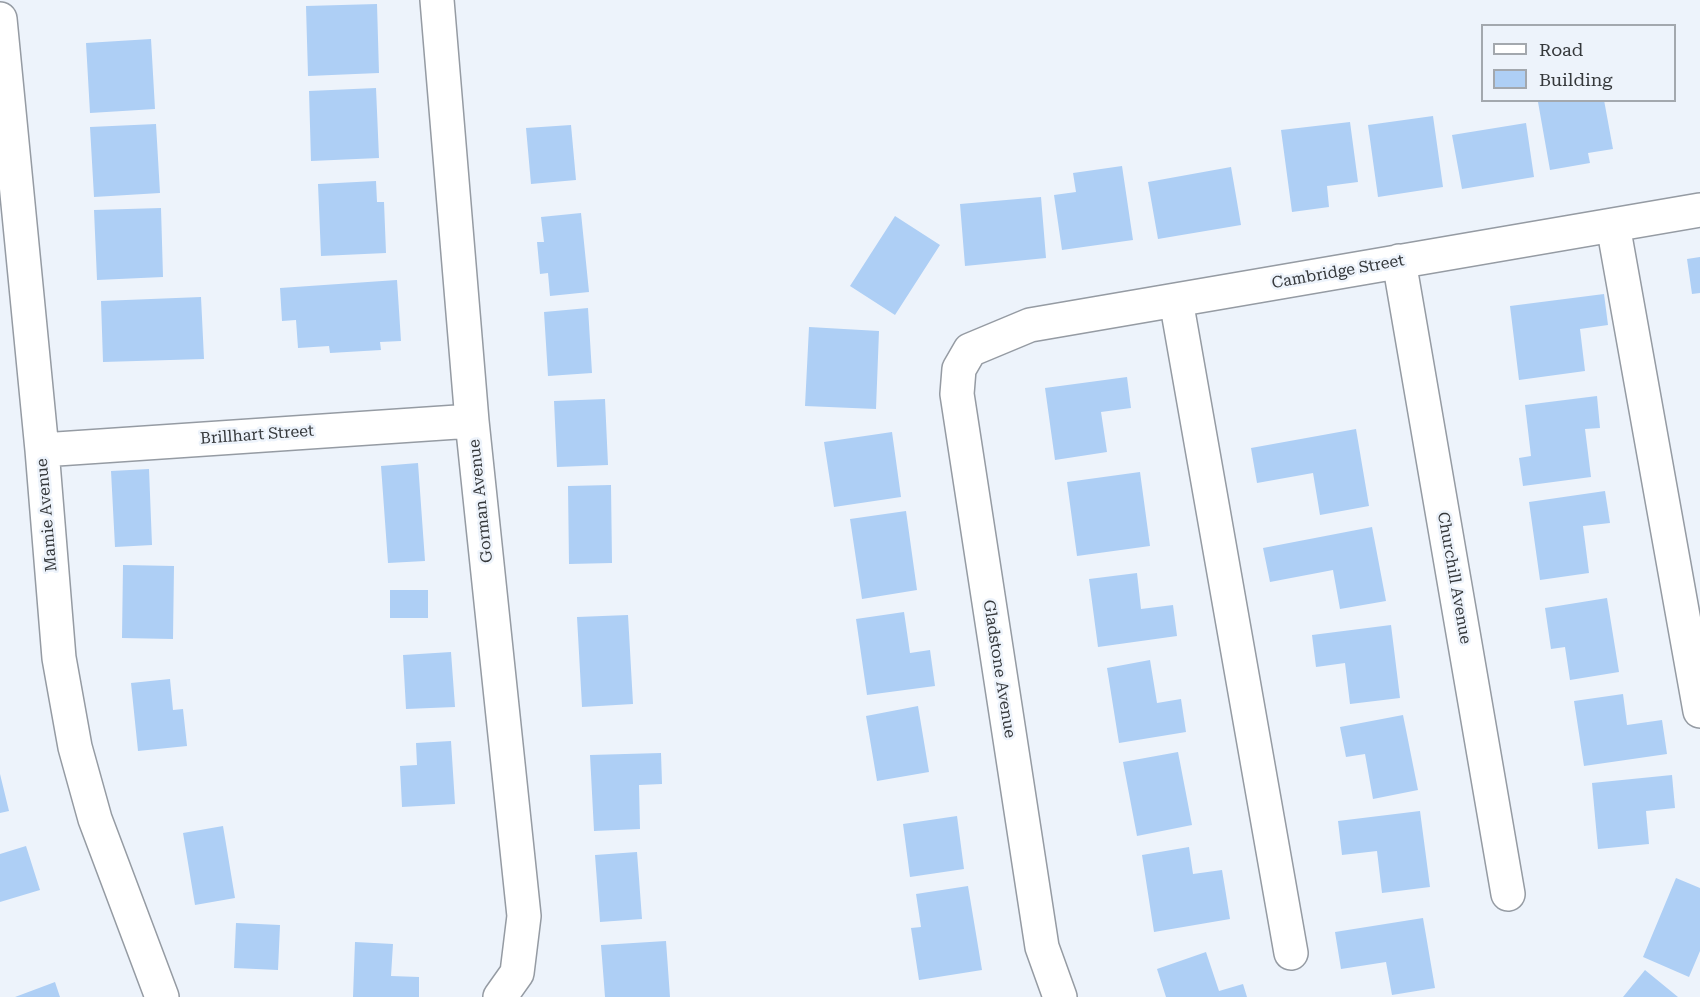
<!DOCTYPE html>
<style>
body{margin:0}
#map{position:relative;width:1700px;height:997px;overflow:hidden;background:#edf3fb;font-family:"Roboto Serif",serif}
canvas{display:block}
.legend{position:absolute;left:1481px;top:24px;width:195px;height:78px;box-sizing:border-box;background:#edf3fb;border:2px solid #a3a8ae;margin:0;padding:8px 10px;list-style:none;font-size:18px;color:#35383b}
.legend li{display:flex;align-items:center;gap:12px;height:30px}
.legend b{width:30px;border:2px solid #a3a8ae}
</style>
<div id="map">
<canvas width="1700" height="997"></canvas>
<ul class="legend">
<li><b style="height:8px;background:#fff"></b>Road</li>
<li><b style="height:16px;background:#aecff5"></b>Building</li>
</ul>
</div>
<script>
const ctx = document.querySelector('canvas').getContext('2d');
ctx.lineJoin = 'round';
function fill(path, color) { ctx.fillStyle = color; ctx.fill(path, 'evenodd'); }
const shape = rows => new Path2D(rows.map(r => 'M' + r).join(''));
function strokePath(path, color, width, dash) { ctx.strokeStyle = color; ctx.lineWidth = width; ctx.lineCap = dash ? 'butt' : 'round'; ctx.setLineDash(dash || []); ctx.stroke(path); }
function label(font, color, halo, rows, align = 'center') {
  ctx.font = font + ' "Roboto Serif",serif'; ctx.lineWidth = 5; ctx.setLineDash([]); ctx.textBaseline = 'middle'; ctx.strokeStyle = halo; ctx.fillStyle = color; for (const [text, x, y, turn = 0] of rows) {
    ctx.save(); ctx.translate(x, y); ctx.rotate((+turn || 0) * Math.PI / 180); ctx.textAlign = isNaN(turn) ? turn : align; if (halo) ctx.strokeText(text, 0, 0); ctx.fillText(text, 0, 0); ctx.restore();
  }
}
const building = shape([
 [377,4,379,73,308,76,306,6],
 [151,39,155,109,90,113,86,43],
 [376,88,379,158,311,161,309,91],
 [1547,100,1604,100,1613,149,1588,153,1590,163,1550,170,1538,102],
 [1433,116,1443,187,1378,197,1368,125],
 [1350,122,1358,182,1327,186,1329,207,1292,212,1281,130],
 [1526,123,1534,177,1462,189,1452,135],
 [156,124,160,193,94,197,90,127],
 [571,125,576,180,531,184,526,128],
 [1122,166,1133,240,1062,250,1054,195,1076,192,1073,173],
 [1231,167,1241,225,1158,239,1148,182],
 [376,181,377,202,384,202,386,253,321,256,318,184],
 [1041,197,1046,258,965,266,960,204],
 [161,208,163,277,97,280,94,210],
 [581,213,589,292,550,296,548,273,540,274,537,242,544,242,541,217],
 [895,216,940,245,895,315,850,286],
 [1700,257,1700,293,1692,294,1687,259],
 [397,280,401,341,380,342,381,350,330,353,329,346,298,348,296,320,282,321,280,288],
 [1604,294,1608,325,1580,329,1585,371,1519,380,1510,306],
 [201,297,204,359,103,362,101,301],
 [588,308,592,373,548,376,544,312],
 [809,327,879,331,876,409,805,406],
 [1127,377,1131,408,1101,412,1107,452,1055,460,1045,388],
 [1597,396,1600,428,1585,429,1591,477,1523,486,1519,458,1531,456,1525,405],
 [605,399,608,465,557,467,554,401],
 [1356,429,1369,506,1320,515,1313,473,1257,483,1251,448],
 [892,432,901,497,834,507,824,442],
 [418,463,425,561,388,563,381,466],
 [149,469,152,545,115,547,111,471],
 [1140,472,1150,546,1077,556,1067,482],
 [611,485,612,563,569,564,568,486],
 [1605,491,1610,523,1583,526,1589,573,1540,580,1529,502],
 [906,511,917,590,862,599,850,519],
 [1372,527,1386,601,1340,609,1333,570,1270,582,1263,548],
 [123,565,174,566,173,639,122,638],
 [1137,573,1141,609,1173,605,1177,636,1098,647,1089,579],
 [390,590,428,590,428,618,390,618],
 [1607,598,1619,672,1570,680,1565,647,1551,649,1545,608],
 [904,612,910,653,930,650,935,686,867,695,856,619],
 [628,615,633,704,582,707,577,617],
 [1391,625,1400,698,1350,704,1345,663,1316,667,1312,635],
 [451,652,455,707,406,709,403,655],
 [1150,660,1157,703,1181,699,1186,732,1119,743,1107,668],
 [170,679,173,710,183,709,187,746,138,751,131,683],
 [1623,694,1627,725,1662,720,1667,754,1584,766,1574,701],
 [918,706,929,772,877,781,866,716],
 [1403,715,1418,790,1373,799,1365,754,1346,757,1340,727],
 [451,741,455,804,402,807,400,766,417,765,416,743],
 [1178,752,1192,825,1137,836,1123,762],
 [661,753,662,784,639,785,640,829,594,831,590,755],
 [0,774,9,811,0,813],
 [1672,775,1675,808,1646,811,1649,844,1598,849,1592,783],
 [1420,811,1430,887,1382,893,1377,851,1342,855,1338,821],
 [957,816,964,869,910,877,903,824],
 [223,826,235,898,195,905,183,833],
 [26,846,40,890,0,902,0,854],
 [1189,847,1193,874,1222,870,1230,919,1154,932,1142,855],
 [637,852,642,919,600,922,595,855],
 [1676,878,1700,888,1700,951,1689,977,1643,957],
 [968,886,982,970,919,980,911,928,921,927,916,894],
 [1423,918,1435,988,1392,995,1386,962,1341,969,1335,932],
 [236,923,280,925,278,970,234,968],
 [666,941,670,997,605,997,601,945],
 [355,942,393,944,391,976,419,977,419,997,353,997],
 [1206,952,1219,991,1243,984,1247,997,1166,997,1157,969],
 [1645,970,1678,997,1623,997],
 [55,982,60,997,15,997]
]);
const minor = shape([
 [437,0,472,421,524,916,517,973,500,997],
 [0,19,42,450,59,658,75,747,95,819,162,997],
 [1613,225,1700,711],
 [1399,261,1508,894],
 [1176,300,1291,953],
 [42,450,472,421],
 [1060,997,1042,947,957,394,959,369,970,350,1030,325,1700,210]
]);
const streetNames = [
 ["Cambridge Street",1338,272,-10],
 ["Brillhart Street",257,435,-4],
 ["Gorman Avenue",481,501,-96],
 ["Mamie Avenue",47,515,-95],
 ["Churchill Avenue",1454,578,80],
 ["Gladstone Avenue",999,669,81]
];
fill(building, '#aecff5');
strokePath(minor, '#959ba3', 36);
strokePath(minor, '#fff', 33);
label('16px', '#35383b', '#edf3fb', streetNames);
</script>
